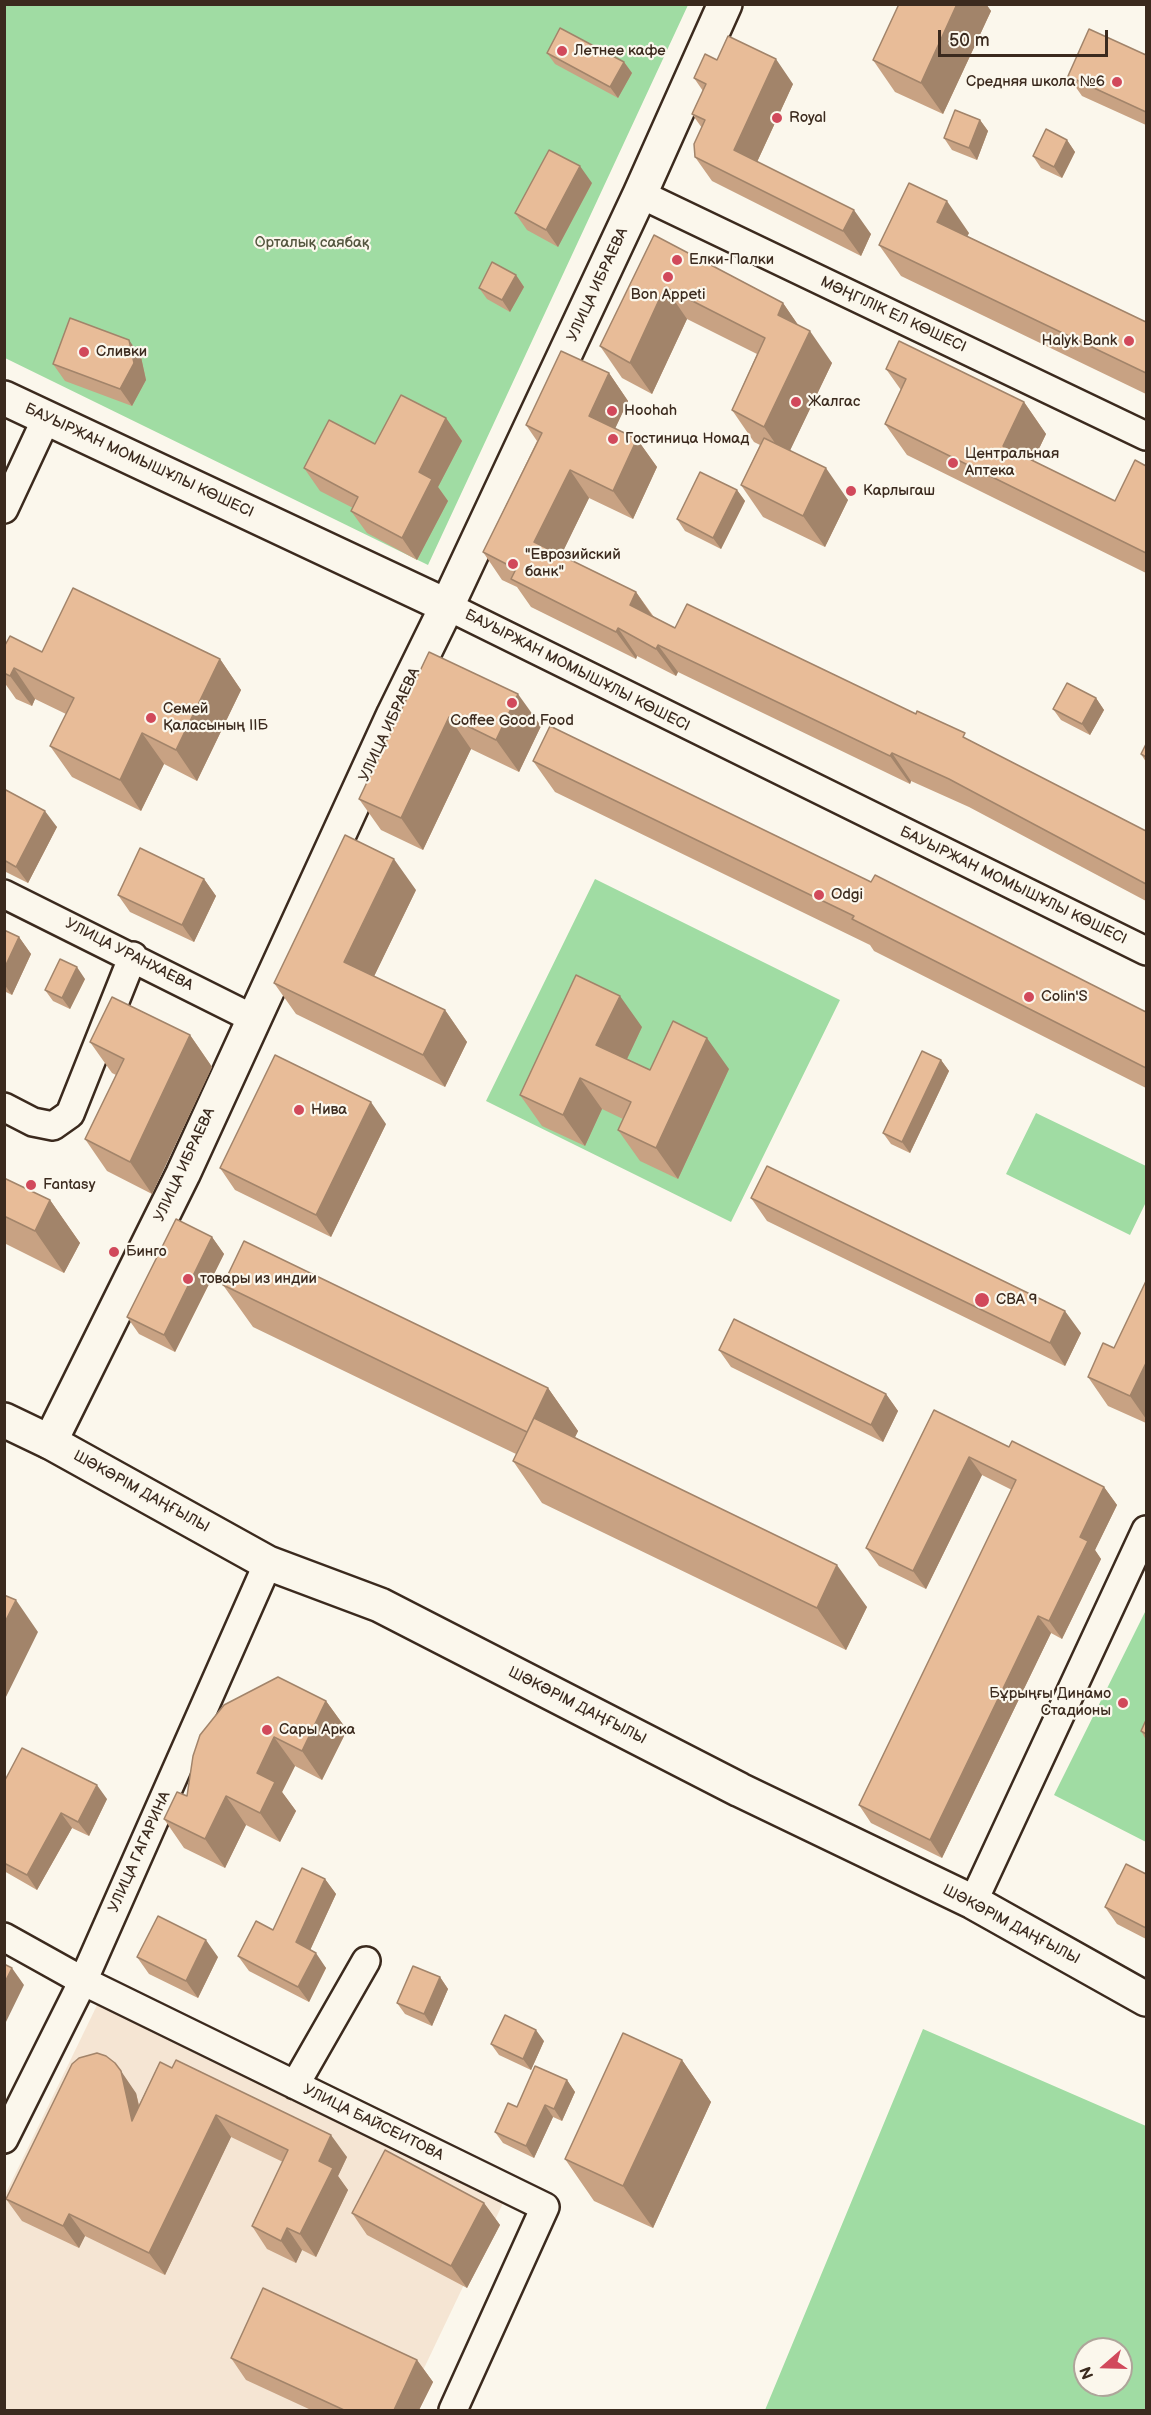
<!DOCTYPE html>
<meta charset="utf-8">
<style>
body{margin:0}
#map{position:relative;width:1151px;height:2415px;overflow:hidden;background:#fbf7ec;font-family:"Balsamiq Sans",sans-serif}
canvas{display:block}
.frame{position:absolute;inset:0;border:6px solid #3b2a1e;pointer-events:none}
.north{position:absolute;left:1073px;top:2337px;width:60px;height:60px;box-sizing:border-box;background:#fbf7ec;border:2px solid #aea59a;border-radius:50%;rotate:250deg;font-size:16px;font-weight:700;line-height:24px;text-align:center;color:#3b2a1e}
.north::after{content:'';display:block;margin:auto;width:21px;height:27px;background:#d1495b;clip-path:polygon(50% 0,100% 100%,50% 72%,0 100%)}
.scale{position:absolute;left:938px;top:30px;width:170px;height:27px;box-sizing:border-box;border:3px solid #3b2a1e;border-top:0;padding-left:8px;font-size:18px;line-height:21px;white-space:nowrap;color:#3b2a1e;-webkit-text-stroke:4px #fbf7ec;paint-order:stroke}
</style>
<div id="map">
<canvas width="1151" height="2415"></canvas>
<div class="frame"></div>
<div class="north">N</div>
<div class="scale">50 m</div>
</div>
<script>
const ctx = document.querySelector('canvas').getContext('2d');
ctx.lineJoin = 'round';
function fill(path, color) { ctx.fillStyle = color; ctx.fill(path, 'evenodd'); }
const shape = rows => new Path2D(rows.map(r => 'M' + r).join(''));
function strokePath(path, color, width, dash) { ctx.strokeStyle = color; ctx.lineWidth = width; ctx.lineCap = dash ? 'butt' : 'round'; ctx.setLineDash(dash || []); ctx.stroke(path); }
function label(font, color, halo, rows, align = 'center') {
  ctx.font = font + ' "Balsamiq Sans",sans-serif'; ctx.lineWidth = 4.5; ctx.setLineDash([]); ctx.textBaseline = 'middle'; ctx.strokeStyle = halo; ctx.fillStyle = color; for (const [text, x, y, turn = 0] of rows) {
    ctx.save(); ctx.translate(x, y); ctx.rotate((+turn || 0) * Math.PI / 180); ctx.textAlign = isNaN(turn) ? turn : align; if (halo) ctx.strokeText(text, 0, 0); ctx.fillText(text, 0, 0); ctx.restore();
  }
}
const built = shape([
 [101,1997,505,2199,404,2410,5,2410,4,2197]
]);
const green = shape([
 [4,5,688,5,428,565,5,358],
 [595,879,840,1000,731,1222,486,1101],
 [1036,1113,1146,1166,1146,1202,1130,1235,1006,1174],
 [1146,1610,1146,1842,1054,1795],
 [923,2029,1146,2126,1146,2410,765,2410],
 [1085,2349,1121,2349,1121,2385,1085,2385]
]);
const street = shape([
 [640,194,1146,436],
 [4,509,46,419],
 [447,606,1146,951],
 [4,894,252,1018],
 [4,1107,33,1122,53,1126,70,1114,133,956],
 [973,1902,1146,1530],
 [4,1937,83,1981,545,2207,453,2410],
 [295,2085,366,1961],
 [4,2139,83,1981,268,1563]
]);
const secondary = shape([
 [4,398,447,606],
 [50,1442,183,1174,394,714,447,606,640,194,725,4]
]);
const primary = shape([
 [4,1420,50,1442,268,1563,380,1605,740,1790,973,1902,1146,1999]
]);
const wall = shape([
 [899,4,986,4,991,11,943,114,895,92,873,60],
 [547,53,624,62,632,73,618,98,555,64],
 [1146,55,1146,125,1082,96,1068,76],
 [717,60,793,84,757,162,871,234,861,256,712,181,695,157,702,128,692,114,703,91,694,78],
 [980,120,988,131,977,160,952,150,944,138],
 [1067,140,1075,152,1062,178,1041,168,1033,156],
 [592,183,558,247,527,230,515,213],
 [969,233,967,236,1146,322,1146,394,901,276,879,245],
 [654,235,783,303,798,325,832,363,790,450,848,500,825,547,763,517,741,485,760,445,754,442,732,410,757,354,687,319,652,394,622,378,600,346],
 [516,275,524,287,510,312,487,299,479,288],
 [141,357,146,380,132,406,65,381,53,364],
 [886,369,1024,402,1046,434,1033,461,1115,501,1146,466,1146,573,907,455,885,424,901,390],
 [609,373,628,401,615,428,637,439,657,467,633,519,589,498,561,555,636,592,654,617,675,628,969,740,1146,831,1146,901,969,807,911,781,910,784,678,672,676,676,637,656,636,659,531,607,517,587,502,580,483,552,537,441,526,425],
 [446,418,462,441,438,487,448,501,417,560,367,533,351,511,353,508,320,491,304,468,375,444],
 [737,490,745,501,721,549,685,531,677,519],
 [4,647,42,652,220,659,241,690,197,781,164,764,141,811,72,777,50,746,66,714,35,699,32,706,16,699,4,682],
 [429,652,541,726,519,772,471,749,423,850,381,830,359,799],
 [1096,698,1104,710,1090,735,1061,720,1053,709],
 [1146,744,1146,762,1141,754],
 [533,761,871,882,1146,1012,1146,1088,874,951,870,945,555,792],
 [4,789,57,827,28,883,4,871],
 [204,879,216,896,194,942,130,912,118,895],
 [416,890,374,976,445,1010,467,1042,445,1087,296,1014,274,983],
 [4,930,19,937,31,954,12,995,4,991],
 [85,979,70,1009,53,1001,45,990],
 [642,1027,627,1059,650,1070,729,1069,678,1179,640,1161,618,1130,623,1119,602,1109,585,1146,542,1126,520,1095],
 [190,1035,212,1067,152,1194,107,1171,85,1139,116,1075,112,1073,90,1042],
 [941,1060,949,1071,910,1153,891,1144,883,1133],
 [386,1124,331,1237,235,1190,220,1168],
 [4,1178,50,1200,80,1243,64,1273,4,1243],
 [751,1198,1081,1333,1065,1366,767,1221],
 [212,1237,224,1254,175,1352,139,1334,127,1317],
 [1146,1281,1146,1423,1108,1406,1088,1377,1114,1348],
 [223,1285,548,1388,578,1431,575,1437,867,1607,846,1650,542,1503,513,1461,516,1454,253,1327],
 [719,1350,886,1394,898,1411,883,1442,731,1367],
 [934,1410,1009,1447,1104,1487,1117,1505,1095,1550,1101,1559,1062,1639,1051,1633,942,1858,871,1823,859,1805,1012,1490,982,1475,926,1589,879,1566,866,1548],
 [326,1701,347,1730,322,1780,295,1766,282,1792,296,1811,280,1842,246,1825,225,1868,184,1848,164,1819,187,1796],
 [1146,1720,1146,1740,1141,1731],
 [4,1782,107,1799,89,1836,72,1828,37,1890,4,1871],
 [1146,1874,1146,1939,1117,1924,1105,1907],
 [325,1879,336,1894,310,1950,326,1968,309,2002,249,1971,238,1956,273,1930],
 [137,1957,218,1957,198,1998,149,1974],
 [440,1977,448,1989,432,2026,405,2014,397,2003],
 [544,2041,531,2070,499,2055,491,2044],
 [682,2060,711,2102,653,2228,594,2201,565,2159],
 [160,2062,347,2157,338,2176,348,2190,316,2257,302,2250,296,2263,267,2249,252,2226,283,2162,231,2137,165,2275,85,2236,79,2248,22,2221,6,2199,136,2093,139,2105],
 [567,2080,575,2092,562,2121,553,2117,534,2158,503,2143,495,2132,517,2107],
 [484,2203,500,2225,467,2288,367,2235,352,2213],
 [231,2358,417,2360,433,2382,419,2410,311,2410,246,2380]
]);
const shadedWall = shape([
 [957,4,986,4,991,11,943,114,921,83],
 [776,59,793,84,751,175,734,150],
 [624,62,632,73,618,98,610,87],
 [980,120,988,131,977,160,969,148],
 [1067,140,1075,152,1062,178,1054,167],
 [580,166,592,183,558,247,546,230],
 [947,201,969,233,959,253,937,222],
 [854,210,871,234,861,256,843,231],
 [516,275,524,287,510,312,502,300],
 [665,287,687,319,652,394,630,363],
 [783,303,805,335,778,315],
 [810,331,832,363,786,459,764,427],
 [129,340,141,357,146,380,132,406,120,389],
 [609,373,628,401,608,444,589,416],
 [1024,402,1046,434,1025,478,1003,446],
 [446,418,462,441,438,487,448,501,417,560,402,538,419,472],
 [637,439,657,467,633,519,613,491],
 [826,468,848,500,825,547,803,516],
 [570,470,589,498,554,570,534,542],
 [737,490,745,501,721,549,713,538],
 [636,592,655,620,630,605],
 [618,628,637,656,636,659,616,632],
 [658,645,678,672,676,676,656,649],
 [220,659,241,690,197,781,176,750],
 [14,668,35,699,32,706,10,676],
 [518,694,541,726,519,772,496,740],
 [1096,698,1104,710,1090,735,1082,724],
 [449,717,471,749,423,850,401,818],
 [142,733,164,764,141,811,120,780],
 [892,753,911,781,910,784,890,756],
 [45,811,57,827,28,883,16,867],
 [394,859,416,890,366,993,344,962],
 [204,879,216,896,194,942,182,925],
 [19,937,31,954,12,995,4,984,4,969],
 [77,967,85,979,70,1009,62,998],
 [620,996,642,1027,619,1076,596,1045],
 [445,1010,467,1042,445,1087,423,1055],
 [190,1035,212,1067,152,1194,130,1162],
 [707,1038,729,1069,678,1179,656,1148],
 [941,1060,949,1071,910,1153,902,1142],
 [580,1078,602,1109,585,1146,563,1115],
 [371,1102,386,1124,331,1237,316,1215],
 [50,1200,80,1243,64,1273,35,1231],
 [212,1237,224,1254,175,1352,164,1335],
 [1065,1311,1081,1333,1065,1366,1050,1343],
 [1146,1363,1146,1419,1130,1396],
 [548,1388,578,1431,557,1474,527,1432],
 [886,1394,898,1411,883,1442,871,1425],
 [969,1457,982,1475,926,1589,913,1571],
 [1104,1487,1117,1505,1095,1550,1101,1559,1062,1639,1049,1621,1080,1537],
 [837,1565,867,1607,846,1650,817,1608],
 [16,1600,38,1632,4,1701,4,1624],
 [1038,1616,1051,1633,942,1858,930,1840],
 [326,1701,347,1730,322,1780,302,1751],
 [274,1737,295,1766,282,1792,296,1811,280,1842,260,1813,257,1773],
 [97,1785,107,1799,89,1836,78,1822],
 [226,1796,246,1825,225,1868,205,1839],
 [61,1813,72,1828,37,1890,27,1875],
 [325,1879,336,1894,307,1957,296,1942],
 [206,1940,218,1957,198,1998,186,1981],
 [316,1953,326,1968,309,2002,298,1987],
 [12,1968,24,1985,4,2026,4,1984],
 [440,1977,448,1989,432,2026,424,2014],
 [536,2030,544,2041,531,2070,523,2059],
 [682,2060,711,2102,653,2228,623,2186],
 [121,2071,136,2093,147,2143,132,2121],
 [567,2080,575,2092,562,2121,554,2109],
 [545,2105,553,2117,534,2158,526,2146],
 [216,2115,231,2137,165,2275,149,2253],
 [331,2135,347,2157,338,2176,348,2190,316,2257,300,2234,319,2161],
 [484,2203,500,2225,467,2288,451,2266],
 [69,2214,85,2236,79,2248,63,2226],
 [287,2228,302,2250,296,2263,281,2241],
 [417,2360,433,2382,419,2410,394,2410]
]);
const building = shape([
 [899,4,957,4,921,83,873,60,899,4],
 [560,28,624,62,610,87,547,53,560,28],
 [1089,29,1146,55,1146,112,1068,76,1089,29],
 [728,36,776,59,734,150,854,210,843,231,695,157,694,144,705,120,692,114,706,84,694,78,705,54,717,60,728,36],
 [955,110,980,120,969,148,944,138,955,110],
 [1046,129,1067,140,1054,167,1033,156,1046,129],
 [549,150,580,166,546,230,515,213,549,150],
 [909,183,947,201,937,222,1146,322,1146,373,879,245,909,183],
 [654,235,783,303,778,315,810,331,764,427,732,410,765,338,665,287,630,363,600,346,654,235],
 [492,262,516,275,502,300,479,288,492,262],
 [70,318,129,340,134,363,120,389,53,364,70,318],
 [899,341,1024,402,1003,446,1115,501,1135,460,1146,466,1146,553,885,424,906,379,886,369,899,341],
 [561,351,609,373,589,416,637,439,613,491,570,470,534,542,636,592,630,605,675,628,687,604,916,714,917,711,965,733,963,737,1146,831,1146,884,949,779,892,753,890,756,658,645,656,649,618,628,616,632,511,579,516,569,483,552,542,433,526,425,561,351],
 [401,395,446,418,419,472,432,479,402,538,351,511,358,497,304,468,329,420,375,444,401,395],
 [764,438,826,468,803,516,741,485,764,438],
 [700,472,737,490,713,538,677,519,700,472],
 [73,588,220,659,176,750,142,733,120,780,50,746,74,698,14,668,10,676,4,673,4,647,10,636,42,652,73,588],
 [429,652,518,694,496,740,449,717,401,818,359,799,429,652],
 [1067,683,1096,698,1082,724,1053,709,1067,683],
 [550,726,871,882,875,875,1146,1012,1146,1068,852,919,854,916,533,761,550,726],
 [1146,744,1146,757,1141,754,1146,744],
 [4,789,45,811,16,867,4,860,4,789],
 [345,835,394,859,344,962,445,1010,423,1055,274,983,345,835],
 [140,848,204,879,182,925,118,895,140,848],
 [4,930,19,937,4,969,4,930],
 [60,959,77,967,62,998,45,990,60,959],
 [576,975,620,996,596,1045,650,1070,673,1021,707,1038,656,1148,618,1130,631,1102,580,1078,563,1115,520,1095,576,975],
 [112,997,190,1035,130,1162,85,1139,124,1059,90,1042,112,997],
 [922,1051,941,1060,902,1142,883,1133,922,1051],
 [275,1055,371,1102,316,1215,220,1168,275,1055],
 [767,1166,1065,1311,1050,1343,751,1198,767,1166],
 [4,1178,50,1200,35,1231,4,1216,4,1178],
 [176,1219,212,1237,164,1335,127,1317,176,1219],
 [244,1241,548,1388,527,1432,223,1285,244,1241],
 [1146,1281,1146,1363,1130,1396,1088,1377,1103,1343,1114,1348,1146,1281],
 [734,1319,886,1394,871,1425,719,1350,734,1319],
 [934,1410,1009,1447,1012,1441,1104,1487,1080,1537,1088,1541,1049,1621,1038,1616,930,1840,859,1805,1016,1480,969,1457,913,1571,866,1548,934,1410],
 [534,1418,837,1565,817,1608,513,1461,534,1418],
 [4,1595,16,1600,4,1624,4,1595],
 [278,1677,326,1701,302,1751,274,1737,257,1773,275,1782,260,1813,226,1796,205,1839,164,1819,177,1792,187,1796,193,1756,200,1735,224,1705,278,1677],
 [1146,1720,1146,1734,1141,1731,1146,1720],
 [22,1748,97,1785,78,1822,61,1813,27,1875,4,1863,4,1782,22,1748],
 [1126,1864,1146,1874,1146,1928,1105,1907,1126,1864],
 [302,1868,325,1879,296,1942,316,1953,298,1987,238,1956,256,1921,273,1930,302,1868],
 [158,1916,206,1940,186,1981,137,1957,158,1916],
 [4,1964,12,1968,4,1984,4,1964],
 [413,1966,440,1977,424,2014,397,2003,413,1966],
 [505,2015,536,2030,523,2059,491,2044,505,2015],
 [623,2033,682,2060,623,2186,565,2159,623,2033],
 [97,2053,106,2056,115,2063,121,2071,132,2121,160,2062,172,2068,176,2060,331,2135,319,2161,333,2168,300,2234,287,2228,281,2241,252,2226,288,2150,216,2115,149,2253,69,2214,63,2226,6,2199,72,2064,79,2058,97,2053],
 [535,2066,567,2080,554,2109,545,2105,526,2146,495,2132,508,2103,517,2107,535,2066],
 [385,2150,484,2203,451,2266,352,2213,385,2150],
 [263,2288,417,2360,394,2410,344,2410,231,2358,263,2288]
]);
const markers = [
 [562,51,6,"#d1495b"],
 [1117,82,6,"#d1495b"],
 [777,118,6,"#d1495b"],
 [677,260,6,"#d1495b"],
 [668,277,6,"#d1495b"],
 [1129,341,6,"#d1495b"],
 [84,352,6,"#d1495b"],
 [796,402,6,"#d1495b"],
 [612,411,6,"#d1495b"],
 [613,439,6,"#d1495b"],
 [953,463,6,"#d1495b"],
 [851,491,6,"#d1495b"],
 [513,564,6,"#d1495b"],
 [512,703,6,"#d1495b"],
 [151,718,6,"#d1495b"],
 [819,895,6,"#d1495b"],
 [1029,997,6,"#d1495b"],
 [299,1110,6,"#d1495b"],
 [31,1185,6,"#d1495b"],
 [114,1252,6,"#d1495b"],
 [188,1279,6,"#d1495b"],
 [982,1300,8,"#d1495b"],
 [1123,1703,6,"#d1495b"],
 [267,1730,6,"#d1495b"]
];
const poiNames = [
 ["Летнее кафе",574,51],
 ["Средняя школа №6",1105,82,"right"],
 ["Royal",789,118],
 ["Елки-Палки",689,260],
 ["Bon Appeti",668,295,"center"],
 ["Halyk Bank",1117,341,"right"],
 ["Сливки",96,352],
 ["Жалгас",808,402],
 ["Hoohah",624,411],
 ["Гостиница Номад",625,439],
 ["Центральная",965,454],
 ["Аптека",965,471],
 ["Карлыгаш",863,491],
 ["\"Еврозийский",525,555],
 ["банк\"",525,572],
 ["Семей",163,709],
 ["Қаласының ІІБ",163,726],
 ["Coffee Good Food",512,721,"center"],
 ["Odgi",831,895],
 ["Colin'S",1041,997],
 ["Нива",311,1110],
 ["Fantasy",43,1185],
 ["Бинго",126,1252],
 ["товары из индии",200,1279],
 ["СВА 9",996,1300],
 ["Бұрыңғы Динамо",1111,1694,"right"],
 ["Стадионы",1111,1711,"right"],
 ["Сары Арка",279,1730]
];
const parkNames = [
 ["Орталық саябақ",312,243]
];
const streetNames = [
 ["УЛИЦА ИБРАЕВА",598,285,-65],
 ["МӘҢГІЛІК ЕЛ КӨШЕСІ",893,315,25],
 ["БАУЫРЖАН МОМЫШҰЛЫ КӨШЕСІ",139,461,25],
 ["БАУЫРЖАН МОМЫШҰЛЫ КӨШЕСІ",577,671,27],
 ["УЛИЦА ИБРАЕВА",390,725,-65],
 ["БАУЫРЖАН МОМЫШҰЛЫ КӨШЕСІ",1013,886,26],
 ["УЛИЦА УРАНХАЕВА",129,955,27],
 ["УЛИЦА ИБРАЕВА",185,1165,-65],
 ["ШӘКӘРІМ ДАҢҒЫЛЫ",141,1492,29],
 ["ШӘКӘРІМ ДАҢҒЫЛЫ",577,1706,27],
 ["УЛИЦА ГАГАРИНА",140,1852,-66],
 ["ШӘКӘРІМ ДАҢҒЫЛЫ",1011,1925,28],
 ["УЛИЦА БАЙСЕИТОВА",373,2123,26]
];
fill(built, '#f5e5d3');
fill(green, '#a0dca3');
strokePath(street, '#3b2a1e', 32);
strokePath(secondary, '#3b2a1e', 38);
strokePath(primary, '#3b2a1e', 38);
strokePath(street, '#fbf7ec', 27);
strokePath(secondary, '#fbf7ec', 33);
strokePath(primary, '#fbf7ec', 33);
fill(wall, '#c8a283');
fill(shadedWall, '#a2846a');
fill(building, '#e8bc98');
strokePath(building, '#a2846a', 1.5);
for (const [x, y, r, color] of markers) { const dot = new Path2D(); dot.arc(x, y, r, 0, 2 * Math.PI); ctx.fillStyle = color; ctx.fill(dot); strokePath(dot, '#fbf7ec', 2); }
label('15px', '#3b2a1e', '#fbf7ec', poiNames, 'left');
label('15px', '#54563f', '#fbf7ec', parkNames);
label('15px', '#3b2a1e', '#fbf7ec', streetNames);
</script>
